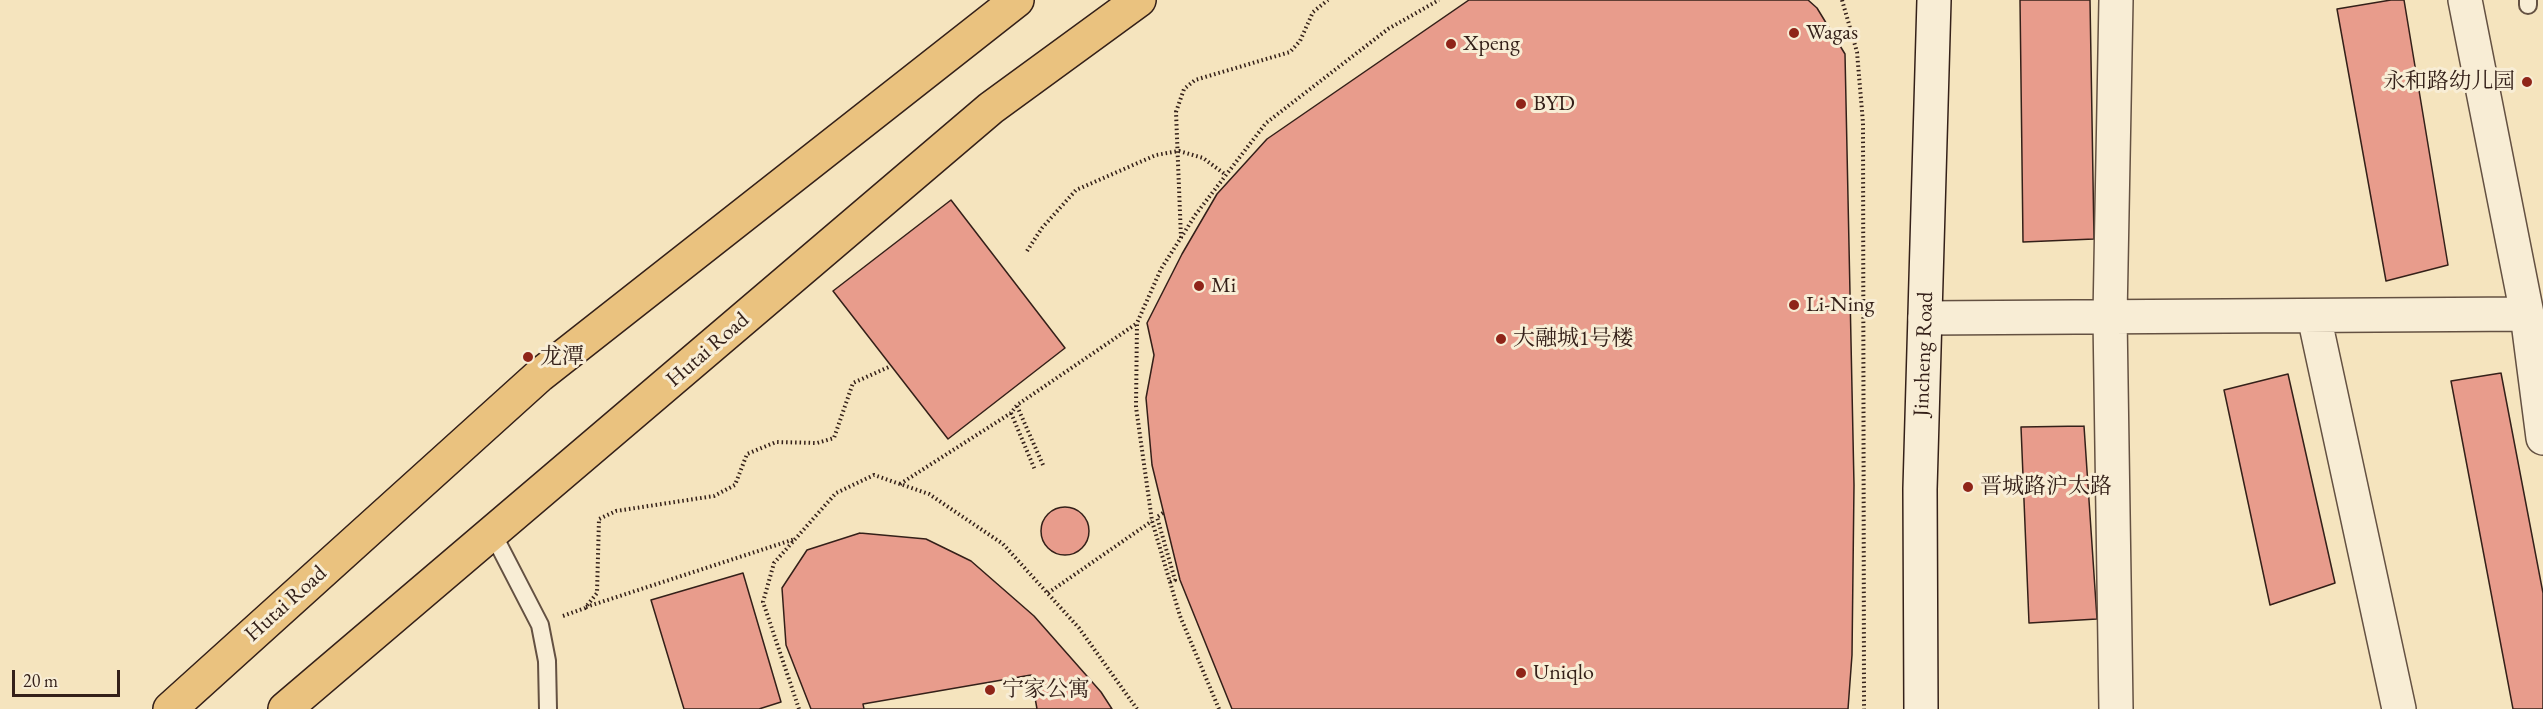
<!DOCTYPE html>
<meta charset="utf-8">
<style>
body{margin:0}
#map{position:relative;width:2543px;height:709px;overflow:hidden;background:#f5e4be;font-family:"EB Garamond",serif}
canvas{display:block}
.scale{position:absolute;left:12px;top:670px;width:108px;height:27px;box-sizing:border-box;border:3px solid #342019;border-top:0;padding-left:8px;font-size:18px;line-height:21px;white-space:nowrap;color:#342019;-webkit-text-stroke:4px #f8edd5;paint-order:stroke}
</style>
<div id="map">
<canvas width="2543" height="709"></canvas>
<div class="scale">20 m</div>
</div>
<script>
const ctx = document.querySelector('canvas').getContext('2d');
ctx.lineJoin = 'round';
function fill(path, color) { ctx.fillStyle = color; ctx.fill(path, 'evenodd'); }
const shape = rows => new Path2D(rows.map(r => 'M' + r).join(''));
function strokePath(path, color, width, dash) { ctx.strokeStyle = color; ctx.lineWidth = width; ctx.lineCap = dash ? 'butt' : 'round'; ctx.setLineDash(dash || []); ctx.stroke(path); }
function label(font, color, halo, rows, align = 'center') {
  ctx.font = font + ' "EB Garamond","Noto Serif SC",serif'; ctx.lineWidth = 6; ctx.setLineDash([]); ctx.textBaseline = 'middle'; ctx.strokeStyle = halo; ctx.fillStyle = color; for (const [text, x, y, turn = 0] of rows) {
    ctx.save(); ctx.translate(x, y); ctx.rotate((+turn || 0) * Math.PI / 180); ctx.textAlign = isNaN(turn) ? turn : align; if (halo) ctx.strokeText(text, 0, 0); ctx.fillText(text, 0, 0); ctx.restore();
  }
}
const building = shape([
 [1469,0,1808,0,1817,8,1845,54,1854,485,1852,655,1848,709,1232,709,1180,580,1152,465,1146,398,1154,355,1147,323,1182,254,1217,194,1267,139,1469,0],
 [2020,0,2090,0,2094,239,2023,242,2020,0],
 [2391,0,2404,0,2448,265,2386,281,2337,9,2391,0],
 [951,200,1065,348,948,439,833,291,951,200],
 [2501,373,2543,593,2543,709,2513,709,2451,381,2501,373],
 [2288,374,2335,583,2270,605,2224,390,2288,374],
 [2084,426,2097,619,2029,623,2021,427,2084,426],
 '1041 531a24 24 0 1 1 48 0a24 24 0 1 1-48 0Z',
 [860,533,926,539,971,561,1034,616,1101,692,1112,709,811,709,786,645,782,588,807,550,860,533],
 [743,573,781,702,759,709,684,709,651,600,743,573],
 [1031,675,1037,709,864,709,863,704,1031,675]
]);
const path = shape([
 [1842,0,1857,52,1863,123,1864,709],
 [1181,238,1176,112,1184,89,1195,80,1290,52,1300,41,1313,12,1328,0],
 [1027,251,1042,228,1076,190,1156,155,1179,151,1203,158,1226,175],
 [1017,406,1043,465],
 [1011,413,1035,470],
 [900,484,1011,413,1017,405,1136,324],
 [1163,513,1157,517,1175,580,1170,582],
 [1048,593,1152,521],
 [586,607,795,539],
 [563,616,585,608,597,593,599,519,616,511,714,496,735,485,747,454,776,442,817,443,834,438,853,383,891,366],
 [799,709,763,602,774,563,836,493,874,475,929,494,1003,544,1079,628,1137,709],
 [1219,709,1180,616,1152,521,1136,407,1137,323,1161,269,1196,214,1266,123,1388,29,1439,0]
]);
const lane = shape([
 [2528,0,2528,5],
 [493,534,540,625,547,661,548,709]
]);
const street = shape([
 [2465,0,2527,314],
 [2314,316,2399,709],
 [1925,318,2527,314,2543,438],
 [2116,709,2110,317,2116,0]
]);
const secondary = shape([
 [1921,709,1920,489,1934,0]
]);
const primary = shape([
 [170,709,540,375,1017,0],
 [285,709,991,108,1139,0]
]);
const markers = [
 [1794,33,6,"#8f2418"],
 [1451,44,6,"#8f2418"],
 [2527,82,6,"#8f2418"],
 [1521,104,6,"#8f2418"],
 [1199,286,6,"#8f2418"],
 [1794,305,6,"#8f2418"],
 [1501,339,6,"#8f2418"],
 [528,357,6,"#8f2418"],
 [1968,487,6,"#8f2418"],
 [1521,673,6,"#8f2418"],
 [990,690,6,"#8f2418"]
];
const poiNames = [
 ["Wagas",1806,33],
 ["Xpeng",1463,44],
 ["永和路幼儿园",2515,82,"right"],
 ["BYD",1533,104],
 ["Mi",1211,286],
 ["Li-Ning",1806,305],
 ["大融城1号楼",1513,339],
 ["龙潭",540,357],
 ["晋城路沪太路",1980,487],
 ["Uniqlo",1533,673],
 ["宁家公寓",1002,690]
];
const streetNames = [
 ["Hutai Road",708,350,-41],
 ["Jincheng Road",1924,354,-88],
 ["Hutai Road",286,604,-42]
];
fill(building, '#e89c8c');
strokePath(building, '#342019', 1.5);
strokePath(lane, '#645142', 20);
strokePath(street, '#645142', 36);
strokePath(secondary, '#342019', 36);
strokePath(primary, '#342019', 36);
strokePath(path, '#342019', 4, [1.5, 3]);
strokePath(lane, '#f8edd5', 16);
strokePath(street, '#f8edd5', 33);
strokePath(secondary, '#f8edd5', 33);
strokePath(primary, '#eac27f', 33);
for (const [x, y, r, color] of markers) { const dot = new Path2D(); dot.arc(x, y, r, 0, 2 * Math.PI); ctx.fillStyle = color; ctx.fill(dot); strokePath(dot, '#f8edd5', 2); }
label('22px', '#342019', '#f8edd5', poiNames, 'left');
label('22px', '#342019', '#f8edd5', streetNames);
</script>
